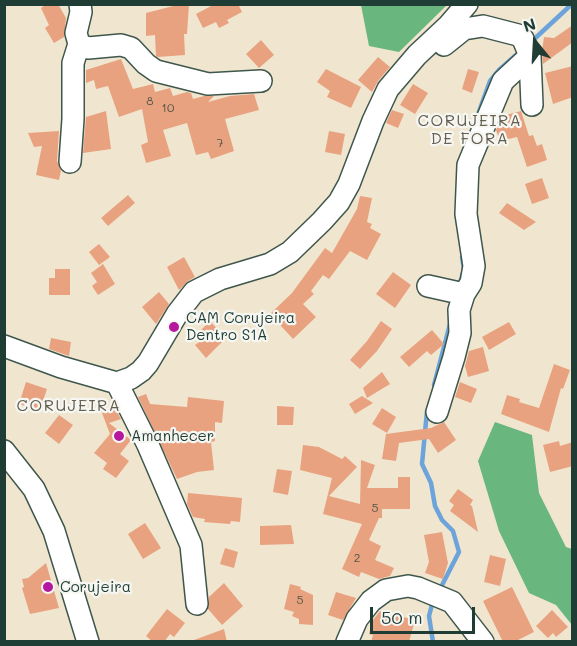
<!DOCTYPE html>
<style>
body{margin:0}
#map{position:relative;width:577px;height:646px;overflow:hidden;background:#f0e6cf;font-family:Mali,sans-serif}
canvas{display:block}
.frame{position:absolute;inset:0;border:6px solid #1f3d34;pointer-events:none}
.north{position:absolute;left:505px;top:12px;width:60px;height:60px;-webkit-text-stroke:4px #f6f6f2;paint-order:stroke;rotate:342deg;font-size:16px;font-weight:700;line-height:24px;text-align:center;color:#1f3d34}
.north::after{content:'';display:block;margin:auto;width:21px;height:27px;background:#1f3d34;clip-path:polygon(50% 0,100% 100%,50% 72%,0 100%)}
.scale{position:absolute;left:370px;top:607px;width:105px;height:27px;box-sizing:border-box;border:3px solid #1f3d34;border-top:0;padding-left:8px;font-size:18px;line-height:21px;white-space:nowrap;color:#1f3d34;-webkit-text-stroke:4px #f6f6f2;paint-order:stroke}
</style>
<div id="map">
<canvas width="577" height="646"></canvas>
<div class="frame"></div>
<div class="north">N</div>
<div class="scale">50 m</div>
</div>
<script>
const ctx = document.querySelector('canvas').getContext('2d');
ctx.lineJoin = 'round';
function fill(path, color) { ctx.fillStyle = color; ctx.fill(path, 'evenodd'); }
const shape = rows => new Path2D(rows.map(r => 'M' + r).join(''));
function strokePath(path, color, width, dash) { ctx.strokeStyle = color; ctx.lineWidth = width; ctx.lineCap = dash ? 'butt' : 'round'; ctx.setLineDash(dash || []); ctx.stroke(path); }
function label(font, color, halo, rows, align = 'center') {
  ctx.font = font + ' Mali,sans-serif'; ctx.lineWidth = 4.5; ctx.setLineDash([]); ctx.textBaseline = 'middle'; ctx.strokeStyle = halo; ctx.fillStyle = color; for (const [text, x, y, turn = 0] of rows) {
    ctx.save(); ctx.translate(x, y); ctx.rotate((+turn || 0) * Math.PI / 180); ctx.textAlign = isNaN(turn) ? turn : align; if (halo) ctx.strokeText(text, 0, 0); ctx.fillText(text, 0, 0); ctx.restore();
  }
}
const forest = shape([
 [361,5,361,4,447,5,399,52,369,46],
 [495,422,532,435,539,493,566,547,572,549,572,625,556,605,529,593,499,531,478,461]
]);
const stream = shape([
 [530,43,572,4],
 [476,120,490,81,499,70,516,55],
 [460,283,464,269,462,257],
 [434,385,450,324],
 [427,411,422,464,431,483,435,506,442,520,453,531,459,552,439,591],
 [433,601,429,616,433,642]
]);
const building = shape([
 [47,4,58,4,66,18,64,37,54,43,45,28,49,25,41,8],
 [181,4,189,4,187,34,184,34,185,55,158,57,156,56,155,35,146,36,146,13],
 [215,4,238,4,242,12,227,20,229,23,219,28,216,22,203,28,196,14],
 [573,25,573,42,543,64,542,51,544,37,554,38],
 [261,40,274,55,259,68,246,54],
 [378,57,390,67,378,81,372,92,358,80],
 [121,59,133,89,153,84,155,92,170,88,173,96,187,92,191,93,193,99,204,96,214,96,208,102,230,96,254,94,259,110,225,119,234,151,211,159,208,152,196,155,187,123,163,130,171,156,146,163,141,145,148,142,142,109,119,117,108,86,96,89,94,80,86,83,86,70],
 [573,66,573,97,553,104,545,73],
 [326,69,361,87,351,108,327,97,330,91,317,82],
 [468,69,479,72,472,93,462,89],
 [413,84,428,93,415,114,400,105],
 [392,110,404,114,398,128,386,123],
 [106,111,111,149,83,153,86,117],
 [521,111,529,136,533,135,537,146,542,144,547,160,527,167,517,137,500,141,496,130,502,116],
 [59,131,57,161,61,170,59,180,36,175,42,146,34,147,28,133],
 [329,131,345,134,341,155,325,152],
 [542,178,549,198,532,204,525,184],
 [128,195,135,203,108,226,101,218],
 [360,196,372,198,367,222,372,224,370,228,381,234,367,260,350,251,329,279,323,275,311,291,314,294,303,304,316,317,293,339,270,314,292,293,325,248,332,253,357,209],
 [507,203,536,222,524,230,499,213],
 [99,244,110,257,99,265,89,252],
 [184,257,195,277,188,281,179,290,167,267],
 [103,264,115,284,98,295,92,286,97,282,91,273],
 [55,269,70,269,70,295,49,295,49,278,55,278],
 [393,272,411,285,395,308,376,294],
 [159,292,169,304,156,324,142,307],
 [210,321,226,338,206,358,195,345,205,338,201,330],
 [381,321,392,329,377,351,360,369,350,360,367,341],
 [509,322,516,334,489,350,482,337],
 [432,330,444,344,431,355,427,351,409,367,400,357],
 [51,338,71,342,69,356,49,349],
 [483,347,489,371,468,377,465,366,469,351],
 [554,364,570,370,563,389,561,388,549,432,501,414,507,395,520,399,519,402,539,408],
 [382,372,390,384,367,398,363,388],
 [26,382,47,389,40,410,19,404],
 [460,382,477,389,471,403,455,397],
 [146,394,150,404,187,407,188,397,224,401,222,423,215,422,215,441,211,442,214,470,197,472,177,479,138,397],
 [362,396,373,403,355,414,349,404],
 [277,406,294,407,293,425,277,425],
 [115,408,121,419,109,423,131,440,120,454,129,461,116,478,103,469,107,463,94,453,110,434,102,413],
 [382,408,396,417,387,433,372,424],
 [59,415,73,425,59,444,45,433],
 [444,422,456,440,438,453,429,439,399,443,396,461,382,459,386,434,431,428],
 [559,441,560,446,573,442,573,466,550,472,543,445],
 [303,445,319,447,342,459,345,456,357,467,329,496,360,504,361,460,375,465,367,488,398,488,398,477,410,477,410,509,382,509,382,518,379,518,369,540,381,546,375,560,394,568,390,576,379,579,361,572,359,577,342,569,362,524,323,514,332,478,300,470],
 [277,469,292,471,288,495,273,492],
 [458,489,473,500,470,505,472,506,478,532,450,511,454,505,449,501],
 [188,493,242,498,240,522,231,521,230,524,204,522,205,519,193,517,187,504],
 [145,523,161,548,143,559,128,534],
 [291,525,294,544,260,545,260,526],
 [442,532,448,563,443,579,425,573,429,562,424,535],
 [225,548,238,552,234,568,220,564],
 [490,555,506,559,500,586,484,582],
 [46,563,59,608,30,614,22,588,24,587,22,579,28,578],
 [224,583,243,606,222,625,208,609,209,597],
 [290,584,301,587,300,589,313,595,313,625,299,624,299,619,292,616,294,612,284,609],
 [512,587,534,632,514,642,503,642,483,601],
 [336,592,356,598,343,620,328,615],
 [167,609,185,623,174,637,170,634,164,642,153,642,146,636],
 [552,610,568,627,556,637,553,633,548,638,536,626],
 [380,611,415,620,409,642,371,642,373,635,369,634,373,620],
 [224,629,227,642,194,642,194,640]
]);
const minor = shape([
 [79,44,88,48,121,45,131,48,146,64,156,71,208,84,261,81],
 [444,45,464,29,483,26,518,35,523,39,530,56,532,105],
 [70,162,73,119,73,63,79,44,76,33,81,12,80,4],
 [428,286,464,294],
 [4,346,61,367,117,383,131,378,141,371,148,363,177,314,194,292,220,279,270,264,290,252,322,221,339,202,349,184,373,121,388,89,417,55,448,26,467,4],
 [117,383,148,445,191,545,197,604],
 [437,412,454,357,460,333,459,310,464,294,471,283,474,266,466,214,468,165,503,81,530,56],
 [4,451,34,489,54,531,88,642],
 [347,642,357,619,371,601,386,590,408,586,418,588,452,602,483,642]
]);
const markers = [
 [174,327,6,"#b5179e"],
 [119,436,6,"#b5179e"],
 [48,587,6,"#b5179e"]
];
const numberNames = [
 ["8",150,101],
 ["10",168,108],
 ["7",220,143],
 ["5",375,508],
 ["2",357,558],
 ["5",300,600]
];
const poiNames = [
 ["CAM Corujeira",186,318],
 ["Dentro S1A",186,335],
 ["Amanhecer",131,436],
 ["Corujeira",60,587]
];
const neighbourhoodNames = [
 ["CORUJEIRA",470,121],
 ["DE FORA",470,139],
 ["CORUJEIRA",69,406]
];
fill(forest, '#69b67f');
strokePath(stream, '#6ba3da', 4.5);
fill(building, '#e8a280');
strokePath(minor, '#3e564b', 24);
strokePath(minor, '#fff', 21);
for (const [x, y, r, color] of markers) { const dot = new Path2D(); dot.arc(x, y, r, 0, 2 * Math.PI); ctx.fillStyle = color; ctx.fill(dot); strokePath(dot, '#f6f6f2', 2); }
label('12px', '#515647', null, numberNames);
label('15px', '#1f3d34', '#f6f6f2', poiNames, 'left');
ctx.letterSpacing = '1.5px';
label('16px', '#65604f', '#f6f6f2', neighbourhoodNames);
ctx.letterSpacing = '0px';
</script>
